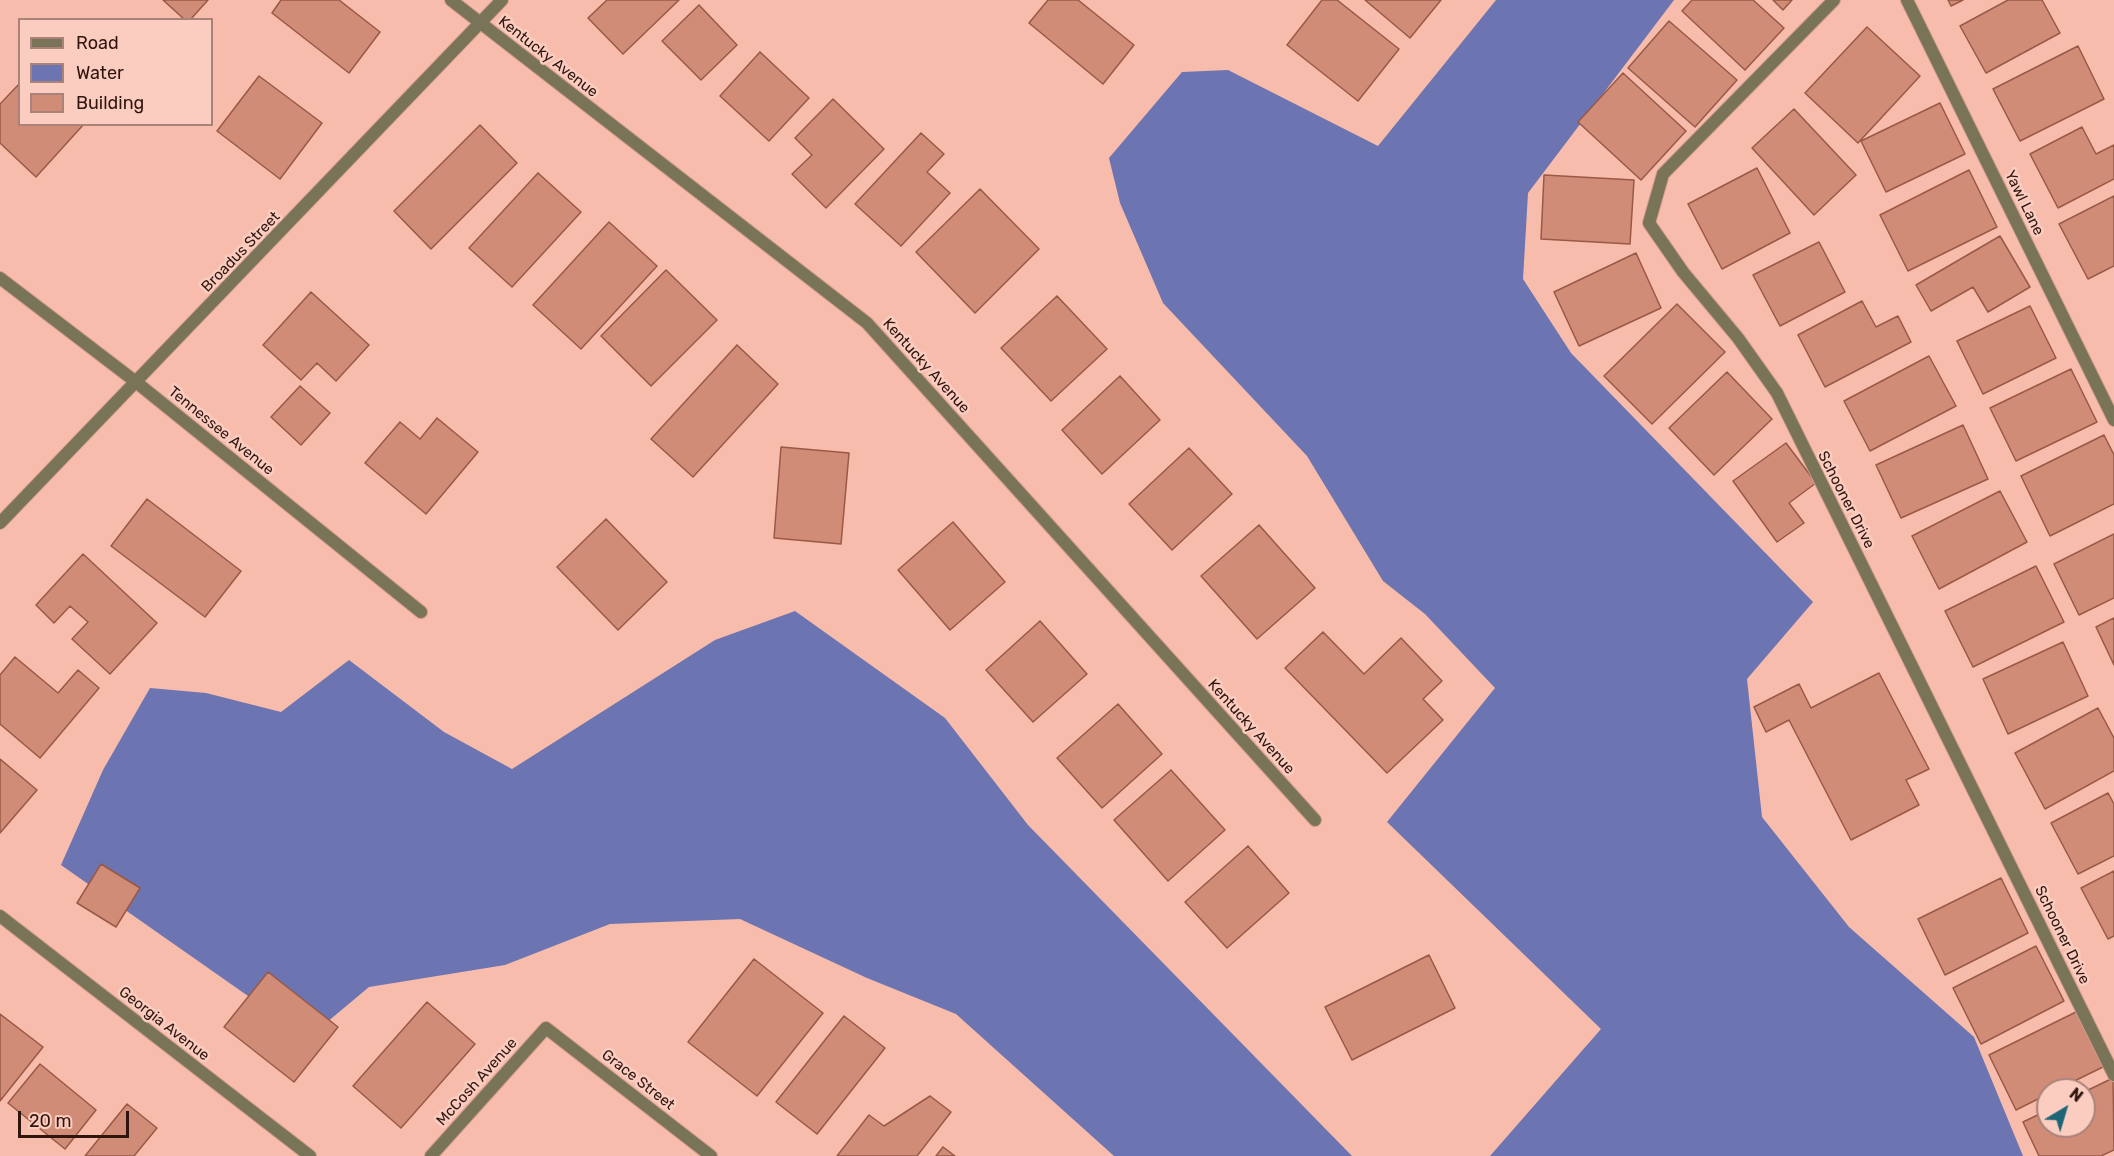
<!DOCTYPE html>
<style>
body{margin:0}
#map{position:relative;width:2114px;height:1156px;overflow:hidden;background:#f7bcab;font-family:Rubik,sans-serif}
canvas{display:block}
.legend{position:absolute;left:18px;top:18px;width:195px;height:108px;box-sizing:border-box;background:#facdc0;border:2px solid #a98379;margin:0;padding:8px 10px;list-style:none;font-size:18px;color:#30150e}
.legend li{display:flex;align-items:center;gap:12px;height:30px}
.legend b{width:30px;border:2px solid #a98379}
.north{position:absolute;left:2036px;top:1078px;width:60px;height:60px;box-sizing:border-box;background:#facdc0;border:2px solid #a98379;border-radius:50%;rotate:38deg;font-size:16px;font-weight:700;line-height:24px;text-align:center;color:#30150e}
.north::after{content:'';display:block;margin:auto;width:21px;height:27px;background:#206576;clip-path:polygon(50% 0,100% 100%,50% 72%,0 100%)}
.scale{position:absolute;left:18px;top:1111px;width:111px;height:27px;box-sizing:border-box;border:3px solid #30150e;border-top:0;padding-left:8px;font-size:18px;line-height:21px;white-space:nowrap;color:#30150e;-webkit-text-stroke:4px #facdc0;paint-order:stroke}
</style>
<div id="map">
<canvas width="2114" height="1156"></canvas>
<ul class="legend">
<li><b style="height:8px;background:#797357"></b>Road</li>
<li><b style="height:16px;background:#6c74b1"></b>Water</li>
<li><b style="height:16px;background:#d18c77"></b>Building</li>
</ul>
<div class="north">N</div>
<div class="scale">20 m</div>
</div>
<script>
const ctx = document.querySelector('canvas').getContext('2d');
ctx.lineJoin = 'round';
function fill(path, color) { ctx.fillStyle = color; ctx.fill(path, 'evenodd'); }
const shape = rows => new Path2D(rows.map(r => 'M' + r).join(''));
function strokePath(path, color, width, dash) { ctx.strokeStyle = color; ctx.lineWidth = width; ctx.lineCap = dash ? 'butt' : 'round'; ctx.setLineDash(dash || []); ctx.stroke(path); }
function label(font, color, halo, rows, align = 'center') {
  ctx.font = font + ' Rubik,sans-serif'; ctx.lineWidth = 5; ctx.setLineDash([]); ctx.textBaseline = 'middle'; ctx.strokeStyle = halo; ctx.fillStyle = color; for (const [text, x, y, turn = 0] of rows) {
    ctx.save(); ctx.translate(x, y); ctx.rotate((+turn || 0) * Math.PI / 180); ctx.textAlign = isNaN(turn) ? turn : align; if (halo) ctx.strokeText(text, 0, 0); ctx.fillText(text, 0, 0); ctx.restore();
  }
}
const water = shape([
 [1496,0,1674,0,1528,193,1523,279,1571,353,1813,602,1747,679,1762,817,1849,927,1974,1037,2023,1156,1490,1156,1601,1029,1387,822,1495,688,1425,614,1383,581,1307,456,1163,303,1120,203,1109,158,1182,72,1228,70,1378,146],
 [795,611,945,718,1028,825,1352,1156,1114,1156,956,1014,867,978,740,919,610,924,505,965,369,987,308,1038,61,865,103,770,150,688,206,693,281,712,349,660,444,732,512,769,715,640]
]);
const building = shape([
 [163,0,208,0,190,20,185,20,163,0],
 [281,0,339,0,380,32,349,73,272,13,281,0],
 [607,0,679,0,623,54,588,18,607,0],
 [1048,0,1078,0,1134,45,1103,84,1029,23,1048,0],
 [1322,0,1337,0,1399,49,1358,101,1287,45,1322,0],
 [1365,0,1441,0,1410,38,1365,0],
 [1692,0,1753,0,1784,28,1745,70,1682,11,1692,0],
 [1773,0,1792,0,1783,10,1773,0],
 [1948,0,1963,0,1951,6,1948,0],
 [2008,0,2042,0,2060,33,1986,73,1960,26,2008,0],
 [699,5,737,45,701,80,662,41,699,5],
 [1669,21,1737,80,1695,127,1628,68,1669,21],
 [1867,27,1920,76,1858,143,1805,93,1867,27],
 [2078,46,2104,99,2020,141,1993,89,2078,46],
 [760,52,809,98,769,141,720,96,760,52],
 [1623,73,1686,131,1641,180,1578,122,1623,73],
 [259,76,322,123,280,179,217,131,259,76],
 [20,83,20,124,84,124,36,177,0,143,0,104,20,83],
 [833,99,884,149,826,208,792,174,812,155,795,138,833,99],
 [1940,103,1965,154,1886,192,1861,141,1940,103],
 [1794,109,1856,175,1814,215,1752,148,1794,109],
 [480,125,517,163,431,249,394,211,480,125],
 [2082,127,2096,154,2114,145,2114,179,2058,208,2030,154,2082,127],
 [921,133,944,154,927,172,950,193,901,246,855,204,921,133],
 [1757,168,1790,233,1722,269,1688,204,1757,168],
 [1969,170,1997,227,1908,271,1880,215,1969,170],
 [538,173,581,212,512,287,469,248,538,173],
 [1544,175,1634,180,1630,244,1541,239,1544,175],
 [980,189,1039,249,975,313,916,252,980,189],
 [2114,196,2114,266,2088,279,2059,224,2114,196],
 [609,222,657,266,581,349,533,305,609,222],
 [2000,236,2030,287,1988,312,1973,287,1931,311,1916,285,2000,236],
 [1819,242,1845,292,1780,326,1753,275,1819,242],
 [1636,253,1661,308,1579,346,1554,292,1636,253],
 [666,270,717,320,651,386,601,336,666,270],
 [311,292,369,345,336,381,317,363,301,380,263,345,311,292],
 [1057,296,1107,349,1051,401,1001,348,1057,296],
 [1862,301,1876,327,1898,316,1911,342,1825,387,1798,335,1862,301],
 [1677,304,1725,352,1652,424,1604,376,1677,304],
 [2030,306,2056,358,1983,394,1957,341,2030,306],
 [737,345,778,384,693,477,651,439,737,345],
 [1929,356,1956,406,1870,451,1844,401,1929,356],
 [2071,369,2097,422,2016,461,1990,408,2071,369],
 [1727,372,1772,419,1714,475,1669,428,1727,372],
 [1120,376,1160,420,1102,474,1062,430,1120,376],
 [300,386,330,413,301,445,271,417,300,386],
 [437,418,478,452,426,514,365,463,400,422,420,439,437,418],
 [1963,425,1988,479,1901,518,1876,465,1963,425],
 [2104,435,2114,455,2114,504,2050,536,2021,476,2104,435],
 [1786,443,1816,483,1789,503,1804,523,1777,542,1733,481,1786,443],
 [781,447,849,453,841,544,774,538,781,447],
 [1189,448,1232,494,1172,550,1129,504,1189,448],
 [2000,491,2027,542,1939,589,1912,536,2000,491],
 [147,499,241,571,205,617,111,546,147,499],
 [606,519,667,582,618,630,557,567,606,519],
 [953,522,1005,582,950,630,898,570,953,522],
 [1259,525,1315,588,1257,639,1201,576,1259,525],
 [2114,534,2114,598,2079,615,2054,564,2114,534],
 [83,554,157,623,110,674,72,639,88,622,70,606,54,623,36,605,83,554],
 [2036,566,2064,622,1973,667,1945,611,2036,566],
 [2114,618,2114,665,2096,627,2114,618],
 [1040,621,1087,674,1033,722,986,670,1040,621],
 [1323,632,1364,674,1401,638,1442,681,1423,699,1443,720,1387,773,1285,668,1323,632],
 [2063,642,2088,696,2008,734,1983,679,2063,642],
 [15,657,58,693,78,670,99,688,40,758,0,724,0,675,15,657],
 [1879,673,1929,769,1906,780,1919,805,1851,840,1789,720,1766,732,1754,707,1799,684,1811,708,1879,673],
 [1118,704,1162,754,1102,808,1057,758,1118,704],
 [2098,708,2114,738,2114,771,2045,809,2015,753,2098,708],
 [0,759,37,790,0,833,0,759],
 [1171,770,1225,830,1168,881,1114,820,1171,770],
 [2108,793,2114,804,2114,856,2078,874,2051,823,2108,793],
 [1248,846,1289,893,1227,948,1185,902,1248,846],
 [101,864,140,888,116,927,77,903,101,864],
 [2114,871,2114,936,2108,939,2081,888,2114,871],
 [2001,878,2028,933,1945,975,1918,919,2001,878],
 [2036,946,2064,1001,1981,1044,1953,988,2036,946],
 [1429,955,1455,1008,1352,1060,1325,1007,1429,955],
 [754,959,823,1013,757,1096,688,1042,754,959],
 [268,972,338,1027,294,1082,224,1027,268,972],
 [427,1002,475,1044,401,1128,353,1086,427,1002],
 [2080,1010,2107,1065,2056,1090,2048,1090,2048,1094,2016,1110,1989,1055,2080,1010],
 [0,1014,43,1047,0,1101,0,1014],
 [844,1016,885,1048,817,1134,776,1102,844,1016],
 [40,1064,96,1110,65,1149,8,1103,40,1064],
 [2113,1078,2114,1150,2101,1156,2039,1156,2023,1122,2048,1110,2048,1126,2084,1126,2084,1092,2113,1078],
 [930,1096,951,1112,917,1156,837,1156,869,1115,884,1126,930,1096],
 [127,1104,157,1128,134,1156,85,1156,127,1104],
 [943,1147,955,1156,936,1156,943,1147]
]);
const street = shape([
 [451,0,867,323,1315,820],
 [1834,0,1663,174,1649,223,1683,272,1738,338,1777,393,2114,1075],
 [1907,0,2114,420],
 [0,278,136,382,421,612],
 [0,523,502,0],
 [0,916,310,1156],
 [431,1156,546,1028,711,1156]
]);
const streetNames = [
 ["Kentucky Avenue",548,57,38],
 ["Yawl Lane",2024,203,64],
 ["Broadus Street",241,252,-46],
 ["Kentucky Avenue",926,366,48],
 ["Tennessee Avenue",221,431,39],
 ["Schooner Drive",1846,500,63],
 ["Kentucky Avenue",1251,727,48],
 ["Schooner Drive",2062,935,64],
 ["Georgia Avenue",164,1024,38],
 ["Grace Street",638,1080,38],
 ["McCosh Avenue",477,1082,-48]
];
fill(water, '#6c74b1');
fill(building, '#d18c77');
strokePath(building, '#995945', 1.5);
strokePath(street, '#cf9b8c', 14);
strokePath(street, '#797357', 12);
label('15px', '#30150e', '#facdc0', streetNames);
</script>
